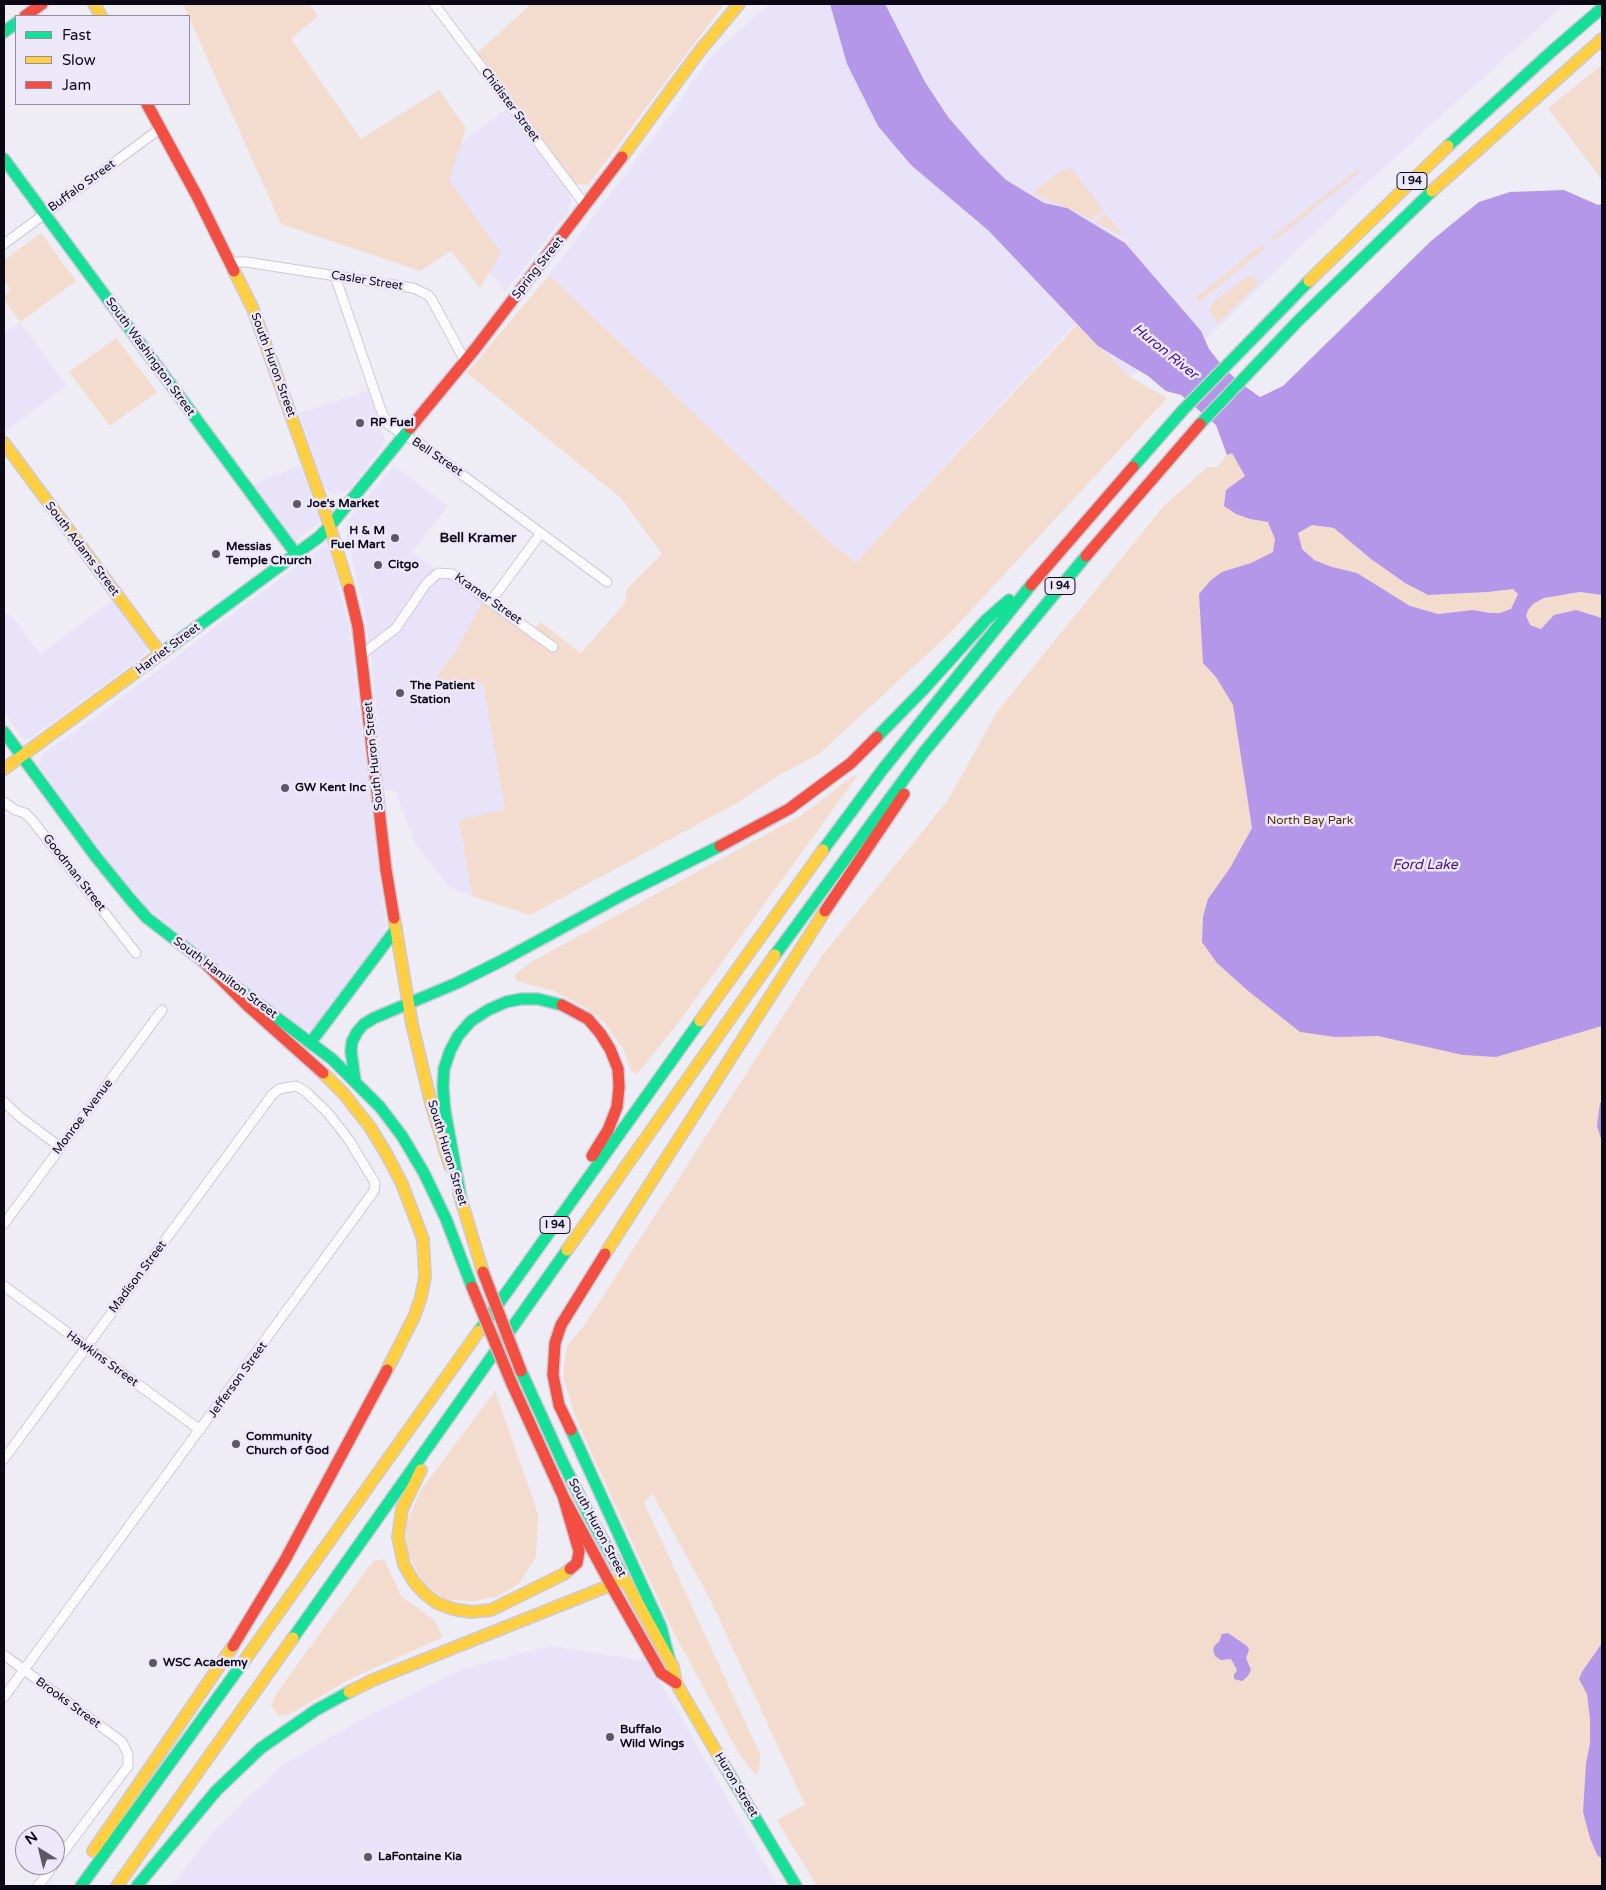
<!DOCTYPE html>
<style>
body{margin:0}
#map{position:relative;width:1606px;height:1890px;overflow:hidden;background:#eeecf5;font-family:"Varela Round",sans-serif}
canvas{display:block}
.frame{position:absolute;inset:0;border:5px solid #0d0816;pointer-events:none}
.legend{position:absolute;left:15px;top:15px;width:175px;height:90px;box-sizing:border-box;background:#ede8f9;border:1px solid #938e9e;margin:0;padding:6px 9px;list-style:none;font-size:15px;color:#0d0816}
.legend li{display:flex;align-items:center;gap:10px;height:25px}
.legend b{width:25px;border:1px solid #938e9e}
.north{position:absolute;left:15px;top:1825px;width:50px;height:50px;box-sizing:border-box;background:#ede8f9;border:1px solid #938e9e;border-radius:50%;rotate:324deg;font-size:14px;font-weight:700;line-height:20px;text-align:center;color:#0d0816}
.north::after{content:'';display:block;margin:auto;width:18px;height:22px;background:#5c5864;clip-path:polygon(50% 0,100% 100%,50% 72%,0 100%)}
</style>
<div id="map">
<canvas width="1606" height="1890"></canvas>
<div class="frame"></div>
<ul class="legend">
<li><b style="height:6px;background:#16e098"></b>Fast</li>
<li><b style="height:6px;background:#ffcf43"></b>Slow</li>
<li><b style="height:6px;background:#f24e42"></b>Jam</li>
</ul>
<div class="north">N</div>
</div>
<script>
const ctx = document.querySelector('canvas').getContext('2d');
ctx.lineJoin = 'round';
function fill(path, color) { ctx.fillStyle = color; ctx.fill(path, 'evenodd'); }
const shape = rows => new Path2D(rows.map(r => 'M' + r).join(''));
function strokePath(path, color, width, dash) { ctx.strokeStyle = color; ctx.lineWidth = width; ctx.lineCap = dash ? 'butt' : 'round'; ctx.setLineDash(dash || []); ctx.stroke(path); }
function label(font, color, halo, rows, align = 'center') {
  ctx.font = font + ' "Varela Round",sans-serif'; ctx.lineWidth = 5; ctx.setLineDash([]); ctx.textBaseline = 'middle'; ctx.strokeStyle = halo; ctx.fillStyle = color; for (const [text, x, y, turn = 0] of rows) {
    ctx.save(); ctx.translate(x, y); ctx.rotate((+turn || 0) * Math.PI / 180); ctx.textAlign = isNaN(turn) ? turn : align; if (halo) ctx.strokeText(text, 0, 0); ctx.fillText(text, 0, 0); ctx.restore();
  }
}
const built = shape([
 [769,4,1565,4,1357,192,1205,340,1164,347,1130,377,1074,325,856,562,829,542,549,275,675,108,710,57],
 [506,109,568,191,572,201,568,212,505,292,418,176],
 [20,322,67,386,5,432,4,333],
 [368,391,382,429,385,442,350,489,342,493,334,494,327,490,322,482,299,413],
 [300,465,321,519,319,523,295,541,293,540,252,485],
 [394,466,448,506,412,552,435,570,460,584,483,601,456,651,426,689,483,683,506,809,459,820,472,896,450,888,414,842,395,790,384,790,372,664,364,609,345,528,350,518],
 [322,547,328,547,329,549,349,625,386,926,383,936,374,951,314,1029,309,1031,286,1019,148,908,111,865,39,766,43,754,104,711],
 [115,598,149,647,147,652,143,656,31,738,23,739,4,712,4,616,9,613,40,654],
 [551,1646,647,1661,669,1697,778,1886,171,1886,218,1826,284,1764,362,1719,465,1668]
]);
const green = shape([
 [183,4,309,4,318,16,291,39,361,139,439,90,466,128,449,180,501,253,480,288,451,251,420,271,281,224],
 [526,4,724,4,588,185,574,184,476,54,528,7],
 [1602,65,1602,180,1548,108],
 [1072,169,1103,210,1092,219,1035,194,1036,190,1062,170],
 [1358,169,1360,172,1275,240,1272,237],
 [1106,214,1124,237,1095,221],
 [41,233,76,281,20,322,4,299,4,296,11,290,4,280,4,260],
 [1261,245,1264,249,1199,302,1196,298],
 [549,275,829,542,856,562,1077,325,1130,377,1167,398,950,633,819,754,779,775,737,803,530,915,472,896,459,820,505,809,483,683,426,690,456,651,483,601,530,634,540,622,581,653,625,603,627,589,662,554,621,498,467,373],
 [1248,276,1253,276,1259,283,1218,323,1209,311,1212,303],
 [116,338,157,392,110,426,69,372],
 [1232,452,1245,476,1230,488,1250,519,1268,522,1298,533,1312,525,1334,528,1371,559,1405,583,1428,595,1488,592,1513,589,1533,604,1544,598,1580,592,1602,595,1602,1886,817,1886,777,1820,805,1805,712,1603,652,1493,644,1503,760,1754,759,1771,755,1775,738,1752,672,1629,577,1421,563,1377,567,1346,584,1326,821,957,948,800,997,712,1163,507,1207,467,1217,467,1227,455],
 [858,775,675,1027,637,1074,631,1071,624,1050,604,1022,588,1009,555,991,516,981,514,975,531,962,802,815,853,776],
 [495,1391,538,1514,536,1557,519,1583,499,1596,475,1601,446,1600,423,1583,406,1550,407,1522,421,1490],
 [384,1559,401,1596,434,1620,443,1637,348,1680,290,1714,279,1716,271,1706,276,1694,373,1561]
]);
const water = shape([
 [830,4,885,4,925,82,948,117,981,155,1006,180,1044,203,1067,208,1125,243,1201,331,1209,349,1223,367,1239,382,1260,397,1283,386,1431,241,1479,202,1510,192,1564,190,1598,205,1602,204,1602,595,1580,592,1544,598,1533,604,1528,610,1526,616,1530,625,1541,629,1554,615,1576,610,1602,618,1602,1026,1496,1057,1463,1055,1378,1036,1335,1037,1300,1032,1247,990,1217,963,1202,942,1203,917,1208,899,1230,868,1252,828,1233,705,1216,677,1203,663,1199,594,1211,580,1222,572,1251,563,1273,552,1275,539,1268,522,1250,519,1236,514,1224,506,1226,490,1245,476,1232,453,1227,455,1216,425,1181,395,1166,391,1148,376,1098,346,989,231,911,165,878,126,847,64],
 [1312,525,1334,528,1371,559,1405,583,1428,595,1488,592,1513,589,1518,594,1511,609,1500,613,1490,613,1473,610,1438,614,1410,606,1357,573,1332,567,1314,560,1302,549,1298,533],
 [1602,1101,1602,1142,1597,1126,1600,1103],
 [1228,1633,1247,1646,1249,1650,1246,1658,1251,1670,1247,1677,1242,1681,1234,1679,1234,1675,1237,1670,1231,1659,1221,1660,1215,1656,1213,1650,1215,1645,1219,1642,1222,1634],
 [1602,1643,1602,1859,1597,1855,1590,1838,1583,1812,1586,1764,1590,1743,1590,1719,1587,1694,1579,1679,1582,1672]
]);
const street = shape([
 [434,4,586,206],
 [4,244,161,128],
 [230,262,246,262,413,288,428,295,432,300,465,361],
 [335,276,382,413,388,424,405,436,418,442,607,582],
 [491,601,541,533],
 [361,655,396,628,426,584,438,573,452,574,553,647],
 [4,802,15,810,25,813,32,820,136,953],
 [4,1102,20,1117,60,1147],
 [4,1224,162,1010],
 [4,1286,200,1430],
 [4,1459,272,1095,279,1089,296,1086,305,1091,328,1113,349,1140,375,1183,374,1191,4,1697],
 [4,1655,122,1742,128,1754,128,1766,55,1863],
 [38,1886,54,1865]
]);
const fast = shape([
 [4,32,16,23],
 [1448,146,1551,52,1602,8],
 [4,159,296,554],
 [1200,424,1299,320,1432,191],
 [1133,467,1183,410,1309,281],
 [163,652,319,537,330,526,410,428],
 [4,732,96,857,131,900,147,918,213,969],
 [877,737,923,690,986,620,1009,600],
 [823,850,883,769,1031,585],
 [775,955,924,752,1086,556],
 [236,987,332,1059,380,1107,402,1136,424,1173,446,1219,472,1287],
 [311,1042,396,929],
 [355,1080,351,1051,352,1042,357,1032,364,1024,374,1018,457,983,503,960,626,893,720,846],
 [462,1204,445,1111,443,1087,444,1069,450,1051,458,1036,471,1021,488,1010,506,1002,521,999,538,999,562,1005],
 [479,1331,700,1021],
 [521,1371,563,1463,590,1517,624,1578],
 [571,1430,661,1627,669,1658],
 [293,1638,567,1250],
 [721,1760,796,1886],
 [81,1886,242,1664],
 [137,1886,216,1791,261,1748,316,1710,349,1692]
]);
const slow = shape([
 [94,4,101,16],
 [622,157,699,52,739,4],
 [1432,191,1602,39],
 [234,271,253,309,324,508,349,589],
 [1309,281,1448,146],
 [4,443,161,654],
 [4,769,163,652],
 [394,918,412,1024,431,1103,450,1166],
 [700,1021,823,850],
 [323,1073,344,1094,370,1127,387,1155,402,1184,423,1239,425,1277,421,1297,414,1317,387,1370],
 [459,1193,483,1272],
 [567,1250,775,955],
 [605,1254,825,911],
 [421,1470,402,1509,398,1537,404,1565,414,1582,425,1594,437,1603,453,1609,471,1612,491,1610,564,1574,570,1569],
 [624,1578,673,1667,676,1683,721,1760],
 [242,1664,479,1331],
 [349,1692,373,1680,611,1585,624,1578],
 [93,1851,233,1646],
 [117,1886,293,1638]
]);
const jam = shape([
 [25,16,42,4],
 [147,104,197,196,234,271],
 [410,428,475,349,622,157],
 [1086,556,1200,424],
 [1031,585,1133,467],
 [349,589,358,627,386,870,394,918],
 [720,846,789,809,851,763,877,737],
 [825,911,904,794],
 [205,963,249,1007,323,1073],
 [562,1005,588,1019,600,1033,610,1049,618,1069,619,1087,617,1107,608,1130,592,1156],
 [512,1384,563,1496,611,1585],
 [571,1430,559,1405,553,1375,555,1343,561,1325,605,1254],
 [563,1496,579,1551,577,1563,570,1569],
 [611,1585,661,1673,676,1683],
 [233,1646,285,1560,387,1370]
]);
const jamBridge = shape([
 [483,1272,521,1371],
 [472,1287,512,1384]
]);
const markers = [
 [360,423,5,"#5c5864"],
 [297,504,5,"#5c5864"],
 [395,538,5,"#5c5864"],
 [216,554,5,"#5c5864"],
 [378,565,5,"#5c5864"],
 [400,693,5,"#5c5864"],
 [285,788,5,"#5c5864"],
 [236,1444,5,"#5c5864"],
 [153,1663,5,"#5c5864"],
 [610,1737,5,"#5c5864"],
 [368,1857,5,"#5c5864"]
];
const shields = [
 [1412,181,30],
 [1060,586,30],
 [555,1225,30]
];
const shieldNames = [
 ["I 94",1412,181],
 ["I 94",1060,586],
 ["I 94",555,1225]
];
const streetNames = [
 ["Chidister Street",510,105,53],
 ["Buffalo Street",82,186,-36],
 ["Spring Street",538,268,-52],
 ["Casler Street",367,281,9],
 ["South Washington Street",150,357,54],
 ["South Huron Street",273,365,70],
 ["Bell Street",437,457,34],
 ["South Adams Street",82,549,53],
 ["Kramer Street",488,599,35],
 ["Harriet Street",168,649,-37],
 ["South Huron Street",374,756,-96],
 ["Goodman Street",74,873,52],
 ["South Hamilton Street",225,978,37],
 ["Monroe Avenue",83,1117,-53],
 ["South Huron Street",447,1153,73],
 ["Madison Street",138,1277,-53],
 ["Hawkins Street",102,1359,36],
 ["Jefferson Street",238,1380,-54],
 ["South Huron Street",597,1528,62],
 ["Brooks Street",68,1703,36],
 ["Huron Street",736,1785,59]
];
const poiNames = [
 ["RP Fuel",370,423],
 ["Joe's Market",307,504],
 ["H & M",385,531,"right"],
 ["Fuel Mart",385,545,"right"],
 ["Messias",226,547],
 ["Temple Church",226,561],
 ["Citgo",388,565],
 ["The Patient",410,686],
 ["Station",410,700],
 ["GW Kent Inc",295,788],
 ["Community",246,1437],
 ["Church of God",246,1451],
 ["WSC Academy",163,1663],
 ["Buffalo",620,1730],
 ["Wild Wings",620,1744],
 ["LaFontaine Kia",378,1857]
];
const parkNames = [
 ["North Bay Park",1310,821]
];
const waterNames = [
 ["Huron River",1165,352,39],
 ["Ford Lake",1425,865]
];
const neighbourhoodNames = [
 ["Bell Kramer",478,538]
];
fill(built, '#e8e3f8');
fill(green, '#f3dbce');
fill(water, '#b597ea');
strokePath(street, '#cdc9d5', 11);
strokePath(fast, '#cdc9d5', 14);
strokePath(slow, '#cdc9d5', 14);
strokePath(jam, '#cdc9d5', 14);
strokePath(street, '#fcfcfe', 9);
strokePath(fast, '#16e098', 11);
strokePath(slow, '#ffcf43', 11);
strokePath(jam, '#f24e42', 11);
strokePath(jamBridge, '#c8c6cc', 14, []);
strokePath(jamBridge, '#f24e42', 11);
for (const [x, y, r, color] of markers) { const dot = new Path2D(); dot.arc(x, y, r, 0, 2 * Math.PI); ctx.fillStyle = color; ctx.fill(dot); strokePath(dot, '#ede8f9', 2); }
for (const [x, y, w] of shields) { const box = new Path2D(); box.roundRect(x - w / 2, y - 8.5, w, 17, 4); ctx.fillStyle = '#ede8f9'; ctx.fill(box); strokePath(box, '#0d0816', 1); }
label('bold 11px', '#0d0816', null, shieldNames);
label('12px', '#0d0816', '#ede8f9', streetNames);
label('bold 12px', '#0d0816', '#ede8f9', poiNames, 'left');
label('12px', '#582e04', '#ede8f9', parkNames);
label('italic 14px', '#45137c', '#ede8f9', waterNames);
label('bold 14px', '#0d0816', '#ede8f9', neighbourhoodNames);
</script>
